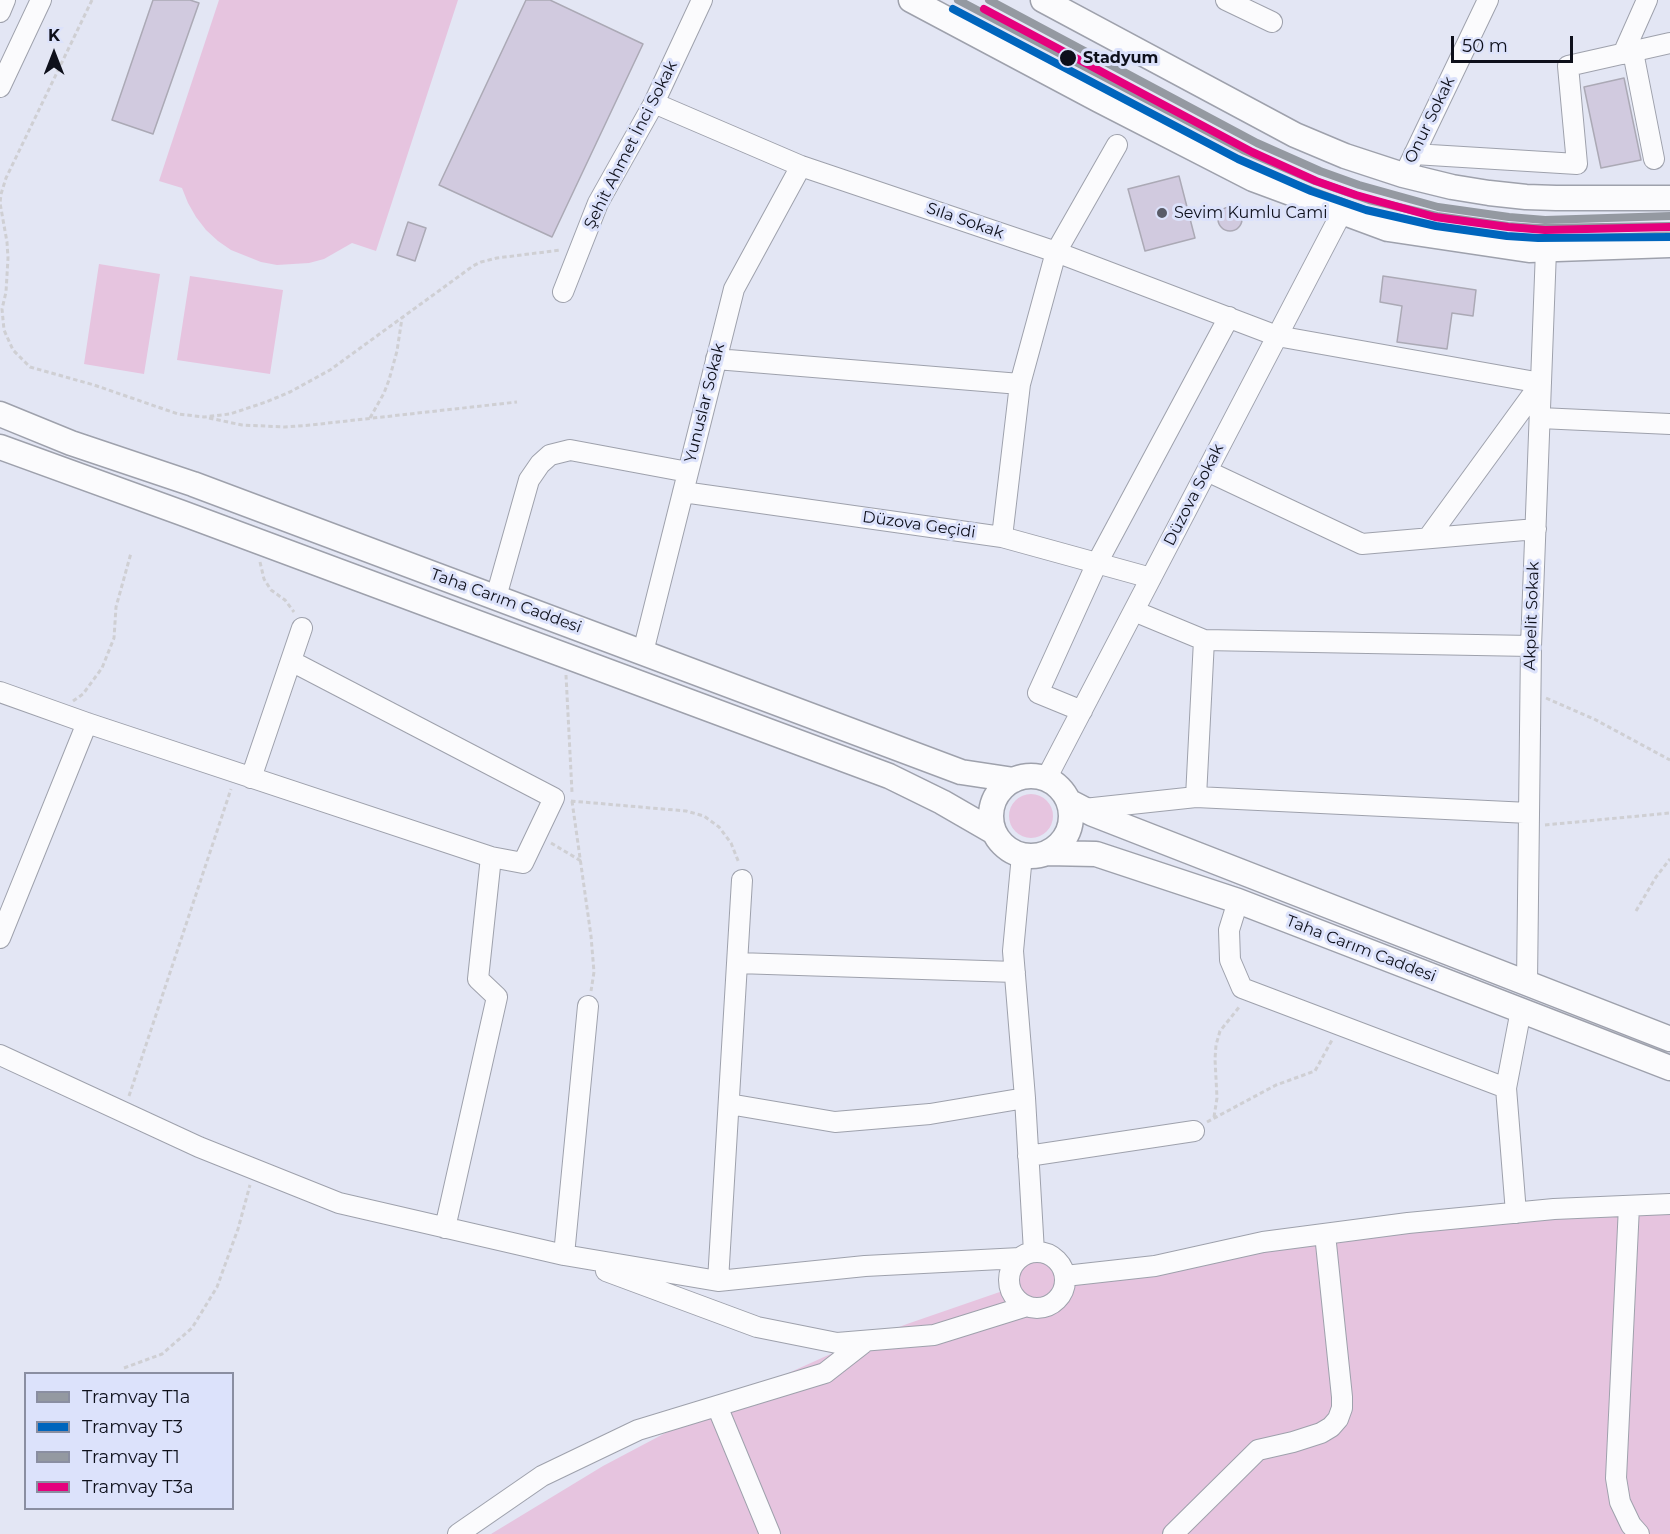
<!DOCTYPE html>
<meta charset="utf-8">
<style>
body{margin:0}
#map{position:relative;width:1670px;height:1534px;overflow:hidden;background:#e3e6f4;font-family:Montserrat,sans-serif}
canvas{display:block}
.legend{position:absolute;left:24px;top:1372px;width:210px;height:138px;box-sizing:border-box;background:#dce2fb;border:2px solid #8a8ea1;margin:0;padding:8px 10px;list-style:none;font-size:18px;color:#0e101b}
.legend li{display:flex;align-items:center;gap:12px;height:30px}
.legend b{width:30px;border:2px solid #8a8ea1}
.north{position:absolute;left:24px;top:24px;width:60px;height:60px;-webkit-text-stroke:4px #dce2fb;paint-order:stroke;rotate:0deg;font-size:16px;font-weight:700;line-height:24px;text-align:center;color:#0e101b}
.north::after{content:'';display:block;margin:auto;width:21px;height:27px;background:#0e101b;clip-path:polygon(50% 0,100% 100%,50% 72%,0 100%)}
.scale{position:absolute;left:1451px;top:36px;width:122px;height:27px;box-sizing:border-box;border:3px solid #0e101b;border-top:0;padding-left:8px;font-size:18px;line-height:21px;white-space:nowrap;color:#0e101b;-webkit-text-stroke:4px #dce2fb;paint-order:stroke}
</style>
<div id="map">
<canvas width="1670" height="1534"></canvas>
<ul class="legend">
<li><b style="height:8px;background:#9499a1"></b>Tramvay T1a</li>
<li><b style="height:8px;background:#0065bd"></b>Tramvay T3</li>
<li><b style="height:8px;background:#9499a1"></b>Tramvay T1</li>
<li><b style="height:8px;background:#e5007d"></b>Tramvay T3a</li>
</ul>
<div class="north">K</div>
<div class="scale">50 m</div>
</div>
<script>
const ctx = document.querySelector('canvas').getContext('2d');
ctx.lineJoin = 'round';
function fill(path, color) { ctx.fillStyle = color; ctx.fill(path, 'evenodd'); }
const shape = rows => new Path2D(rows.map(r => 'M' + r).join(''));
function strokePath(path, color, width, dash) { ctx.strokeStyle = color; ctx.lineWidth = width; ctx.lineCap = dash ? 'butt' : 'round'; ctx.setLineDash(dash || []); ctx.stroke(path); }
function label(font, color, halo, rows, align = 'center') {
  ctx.font = font + ' Montserrat,sans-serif'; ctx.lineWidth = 6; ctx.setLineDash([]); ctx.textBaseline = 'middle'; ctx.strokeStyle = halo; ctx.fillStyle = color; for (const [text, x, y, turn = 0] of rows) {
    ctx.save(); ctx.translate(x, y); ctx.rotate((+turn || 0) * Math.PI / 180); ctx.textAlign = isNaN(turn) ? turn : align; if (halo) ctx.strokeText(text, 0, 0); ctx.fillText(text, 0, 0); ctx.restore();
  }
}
const green = shape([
 [219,0,458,0,376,251,352,243,324,259,309,263,277,265,261,262,231,250,218,241,206,230,196,217,188,203,182,188,159,181],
 [99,264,160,274,144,374,84,364],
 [190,276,283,290,270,374,177,360],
 '1009 816a22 22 0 1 1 44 0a22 22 0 1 1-44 0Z',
 [1670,1206,1670,1534,491,1534,603,1466,722,1403,844,1348,907,1324,1020,1285,1020,1273,1026,1266,1030,1263,1044,1263,1052,1269,1056,1277,1239,1248]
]);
const building = shape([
 [153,0,190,0,199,3,153,134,112,120,153,0],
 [526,0,550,0,643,44,552,237,439,185,526,0],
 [1624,78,1641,160,1601,168,1584,87,1624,78],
 [1179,176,1195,238,1145,251,1128,189,1179,176],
 '1218 219a12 12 0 1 1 24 0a12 12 0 1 1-24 0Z',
 [408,222,426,228,415,261,397,255,408,222],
 [1383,276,1476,290,1473,316,1452,313,1447,349,1397,342,1402,306,1380,302,1383,276]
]);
const path = shape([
 [92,0,6,178,1,194,0,203,7,242,8,258,6,292,2,309,4,330,13,350,30,367,94,385,178,414,204,417,230,414,266,402,290,392,330,370,473,266,481,262,497,258,561,250],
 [209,418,242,425,285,427,311,425,517,402],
 [370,418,384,393,389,380,397,351,402,318],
 [260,562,264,579,271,590,285,600,294,612],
 [566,675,572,792],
 [1546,698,1594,719,1670,760],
 [73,701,83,694,102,668,114,638,116,607,131,553],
 [571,801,686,811,704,816,719,827,731,843,739,863],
 [572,801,591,936,594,972,591,991],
 [1545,825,1670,813],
 [551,843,581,861],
 [1636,911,1656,877,1670,859],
 [129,1096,231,789],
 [1214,1117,1217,1098,1215,1059,1216,1045,1220,1031,1240,1006],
 [1207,1122,1276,1085,1315,1071,1332,1040],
 [124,1368,162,1354,192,1328,217,1287,238,1229,250,1185]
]);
const minor = shape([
 [1226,0,1272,22],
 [0,12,5,0],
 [1633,52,1654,159],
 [1623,54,1647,0],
 [0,87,41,0],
 [654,103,801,166,1056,252,1277,336,1541,383,1428,538],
 [1414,154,1577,164,1568,66,1670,43],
 [1409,165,1488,0],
 [563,292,598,203,654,103,702,0],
 [716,359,1020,384],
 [1540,418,1670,424],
 [1207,471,1362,544,1536,529],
 [683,492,1002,537,1151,578],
 [1002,537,1020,384,1056,252,1117,145],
 [496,597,529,480,540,464,550,455,570,450,688,472],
 [1134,611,1204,640,1531,646],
 [643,652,734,289,801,166],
 [0,692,87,723,491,857,523,863,554,798,291,661],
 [1082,711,1038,693,1097,563,1229,317],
 [251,778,302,628],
 [1046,779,1342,212],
 [1196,797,1204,640],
 [1084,809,1196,797,1529,813],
 [1022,855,1013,951,1025,1098,1034,1252],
 [1238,901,1229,930,1230,960,1242,988,1506,1088],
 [0,938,87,723],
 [737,963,1015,972],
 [1527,983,1531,646,1546,250],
 [0,1055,199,1147,339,1203,564,1255,718,1281,865,1266,1020,1258],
 [729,1104,835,1122,930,1114,1025,1098],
 [1028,1156,1194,1131],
 [1629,1206,1616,1478,1620,1502,1631,1525,1639,1534],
 [1516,1213,1506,1088,1521,1010],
 [445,1228,497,997,478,979,491,857],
 '1009 1280a28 28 0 1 1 56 0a28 28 0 1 1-56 0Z',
 [564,1255,588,1006],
 [606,1271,757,1327,837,1343,934,1335,1027,1306],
 [1065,1276,1155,1266,1263,1242,1408,1223,1554,1209,1670,1204],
 [718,1281,742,880],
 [717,1406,770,1534],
 [458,1534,542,1476,638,1430,825,1373,866,1341],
 [1173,1534,1258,1450,1293,1442,1321,1433,1331,1427,1338,1419,1342,1408,1342,1397,1325,1234]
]);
const major = shape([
 [911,0,1099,100,1253,179,1388,229,1529,250,1670,245],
 [1043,0,1295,135,1345,156,1403,175,1452,187,1489,193,1526,197,1556,198,1670,198],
 [0,414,71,443,193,484,961,772,1014,780],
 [0,447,182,513,889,776,942,802,994,832],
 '991 816a40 40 0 1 1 80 0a40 40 0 1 1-80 0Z',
 [1068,801,1093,814,1670,1039],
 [1047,853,1096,854,1238,901,1670,1068]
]);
const tram1 = shape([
 [958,0,1243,150,1315,181,1369,200,1437,216,1508,226,1538,228,1670,226]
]);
const tram2 = shape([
 [953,9,1238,159,1311,191,1366,210,1436,226,1507,236,1538,238,1670,237]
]);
const tram3 = shape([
 [989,0,1257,143,1320,171,1359,185,1438,207,1509,217,1545,220,1670,216]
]);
const tram4 = shape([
 [984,9,1252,152,1316,181,1356,195,1435,217,1508,227,1545,230,1670,227]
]);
const markers = [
 [1068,58,9,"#0e101b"],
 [1162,213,6,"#595b67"]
];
const stopNames = [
 ["Stadyum",1083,58]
];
const streetNames = [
 ["Onur Sokak",1430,120,-64],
 ["Şehit Ahmet İnci Sokak",631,145,-63],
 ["Sıla Sokak",965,221,19],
 ["Yunuslar Sokak",705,403,-76],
 ["Düzova Sokak",1194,495,-63],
 ["Düzova Geçidi",919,525,8],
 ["Taha Carım Caddesi",506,601,20],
 ["Akpelit Sokak",1532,616,-88],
 ["Taha Carım Caddesi",1361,949,21]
];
const poiNames = [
 ["Sevim Kumlu Cami",1174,213]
];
fill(green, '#e6c4df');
fill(building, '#d1cadf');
strokePath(building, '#aba9b5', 1.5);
strokePath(minor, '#9ea1ac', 22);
strokePath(major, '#9ea1ac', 27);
strokePath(path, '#cfcfd3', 3, [4.5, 3]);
strokePath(minor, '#fbfbfd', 20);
strokePath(major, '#fbfbfd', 24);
strokePath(tram1, '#9499a1', 8);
strokePath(tram2, '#0065bd', 8);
strokePath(tram3, '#9499a1', 8);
strokePath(tram4, '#e5007d', 8);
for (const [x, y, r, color] of markers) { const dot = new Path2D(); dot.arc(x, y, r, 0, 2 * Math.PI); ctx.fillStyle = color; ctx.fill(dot); strokePath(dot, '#dce2fb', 2); }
label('bold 16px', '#0e101b', '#dce2fb', stopNames, 'left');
label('16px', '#0e101b', '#dce2fb', streetNames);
label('16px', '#0e101b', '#dce2fb', poiNames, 'left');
</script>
